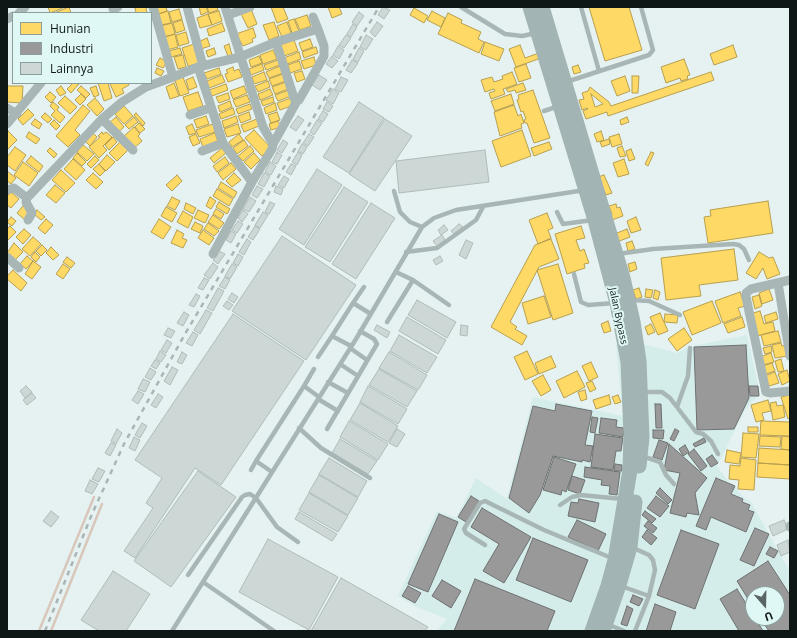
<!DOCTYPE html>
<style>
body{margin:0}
#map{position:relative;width:797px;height:638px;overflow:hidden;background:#e5f2f1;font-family:"Open Sans",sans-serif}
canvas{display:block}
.frame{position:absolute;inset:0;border:8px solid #0e1716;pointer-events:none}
.legend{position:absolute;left:12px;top:12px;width:140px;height:72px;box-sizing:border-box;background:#dff8f5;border:1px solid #8b9e9c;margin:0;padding:5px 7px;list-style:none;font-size:12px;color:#0e1716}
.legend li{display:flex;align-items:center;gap:8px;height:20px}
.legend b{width:20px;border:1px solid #8b9e9c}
.north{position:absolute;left:745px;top:586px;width:40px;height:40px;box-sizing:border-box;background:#dff8f5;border:1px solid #8b9e9c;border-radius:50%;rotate:160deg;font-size:11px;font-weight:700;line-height:16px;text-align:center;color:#0e1716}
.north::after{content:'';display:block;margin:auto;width:14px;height:18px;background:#596463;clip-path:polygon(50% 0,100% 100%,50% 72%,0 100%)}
</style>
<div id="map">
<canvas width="797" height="638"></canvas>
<div class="frame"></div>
<ul class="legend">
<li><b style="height:11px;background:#ffd966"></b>Hunian</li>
<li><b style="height:11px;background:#999"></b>Industri</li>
<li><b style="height:11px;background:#ccd7d6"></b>Lainnya</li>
</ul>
<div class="north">U</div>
</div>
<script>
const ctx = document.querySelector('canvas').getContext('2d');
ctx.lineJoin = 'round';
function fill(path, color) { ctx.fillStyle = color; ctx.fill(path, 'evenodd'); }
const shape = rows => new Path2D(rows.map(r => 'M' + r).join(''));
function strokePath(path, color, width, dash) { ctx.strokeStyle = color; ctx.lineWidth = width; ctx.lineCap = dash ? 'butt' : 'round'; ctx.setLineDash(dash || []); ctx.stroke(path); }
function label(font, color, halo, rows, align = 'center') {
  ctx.font = font + ' "Open Sans",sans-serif'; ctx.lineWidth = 4; ctx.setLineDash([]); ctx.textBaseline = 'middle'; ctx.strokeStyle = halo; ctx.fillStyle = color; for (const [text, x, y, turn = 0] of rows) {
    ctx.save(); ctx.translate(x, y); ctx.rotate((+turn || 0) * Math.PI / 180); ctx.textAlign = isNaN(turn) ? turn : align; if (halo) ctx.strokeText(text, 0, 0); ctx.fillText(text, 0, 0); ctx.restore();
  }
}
const built = shape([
 [747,335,760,394,746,408,717,466,728,481,733,484,743,497,751,502,790,572,790,631,437,631,447,619,417,607,398,596,437,511,456,518,476,478,507,499,533,397,623,416,616,345,636,342,677,353,688,347],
 [753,594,777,594,777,618,753,618]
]);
const homes = shape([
 [48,7,65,7,50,13,48,7],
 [69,7,71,13,54,13,69,7],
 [139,7,148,7,146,9,147,13,136,13,135,8,139,7],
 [157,7,166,7,167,11,159,14,157,7],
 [199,7,206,7,208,12,201,15,199,7],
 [207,7,217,7,218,10,209,13,207,7],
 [271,7,283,7,288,19,277,23,271,7],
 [328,7,339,7,342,14,332,18,328,7],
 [589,7,629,7,642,50,605,61,589,7],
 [414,8,428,16,424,23,410,15,414,8],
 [179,9,182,19,172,22,169,12,179,9],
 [251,9,257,24,248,28,241,14,251,9],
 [168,11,171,23,161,25,158,14,168,11],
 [219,11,222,21,212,25,208,14,219,11],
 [432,11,445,18,441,27,427,20,432,11],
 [448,13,462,20,461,23,481,32,478,39,484,42,479,53,438,34,448,13],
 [208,14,212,25,200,28,197,18,208,14],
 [307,15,311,26,300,30,295,19,307,15],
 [294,19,299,31,292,33,288,21,294,19],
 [182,20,185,30,176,33,173,23,182,20],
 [274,22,279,36,269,40,263,25,274,22],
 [287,22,291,33,282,37,277,26,287,22],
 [172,23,175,34,165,37,161,26,172,23],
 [222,23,225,31,209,36,207,29,222,23],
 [253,28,256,37,252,39,253,42,243,46,236,34,253,28],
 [186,32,189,43,179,46,176,35,186,32],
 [175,34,178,47,167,50,164,37,175,34],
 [207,38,210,46,201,49,198,42,207,38],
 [310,39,313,47,302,51,299,43,310,39],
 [294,40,298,51,284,56,280,45,294,40],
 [485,42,504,49,499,61,481,54,485,42],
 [194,44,200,63,188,66,182,48,194,44],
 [229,44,232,55,228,56,224,46,229,44],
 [520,45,525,58,539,53,541,58,516,67,509,49,520,45],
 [733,45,737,57,714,65,710,54,733,45],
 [316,47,318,53,304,58,302,52,316,47],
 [180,48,182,54,171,57,169,51,180,48],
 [214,48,216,54,208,57,206,51,214,48],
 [273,50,277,59,263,64,260,55,273,50],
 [299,52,301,59,287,64,284,58,299,52],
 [183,55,186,67,178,69,174,57,183,55],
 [259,56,262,63,251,67,249,60,259,56],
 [314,57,316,65,304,69,301,61,314,57],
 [160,58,167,62,163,68,156,65,160,58],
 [684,59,690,75,687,76,688,79,681,81,680,78,666,83,661,67,684,59],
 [278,60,280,65,266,70,264,65,278,60],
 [299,61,302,69,290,73,288,65,299,61],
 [262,64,264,70,251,75,249,69,262,64],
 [526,64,531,78,519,82,514,68,526,64],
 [578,65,581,72,574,74,572,67,578,65],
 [280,66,283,73,269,78,266,72,280,66],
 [233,67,234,71,239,69,242,77,228,82,225,74,228,73,226,70,233,67],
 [157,68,164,71,161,76,155,73,157,68],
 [219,68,221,74,207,79,204,73,219,68],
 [302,71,305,79,297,82,294,73,302,71],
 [264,72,267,80,254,84,252,77,264,72],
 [512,72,517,84,503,89,505,94,491,99,489,93,495,91,494,89,485,92,481,80,492,77,494,82,503,79,502,76,512,72],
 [711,72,714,80,608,116,607,112,586,119,583,111,588,109,587,108,582,110,579,100,584,99,582,93,588,91,590,87,609,102,611,106,711,72],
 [591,94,603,104,595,107,591,94],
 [283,74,286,81,272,86,269,79,283,74],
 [222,75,225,82,209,88,207,81,222,75],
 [625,76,630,91,617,96,611,81,625,76],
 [632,76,639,76,638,93,632,93,632,76],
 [183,77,189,93,180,96,175,80,183,77],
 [193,77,197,87,189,90,186,80,193,77],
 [268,81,270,87,258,92,255,86,268,81],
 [286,82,288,89,275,94,272,87,286,82],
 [73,83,79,84,71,93,67,89,73,83],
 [98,83,108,83,112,98,104,101,98,83],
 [112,83,128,83,129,85,122,89,124,93,116,97,110,84,112,83],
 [174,83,179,96,170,99,166,87,174,83],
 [523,83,526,90,516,93,515,90,508,92,506,89,523,83],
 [226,84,228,90,212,96,209,90,226,84],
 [7,86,23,86,22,103,7,102,7,86],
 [61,86,66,93,60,96,56,90,61,86],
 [81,86,90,94,86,98,77,90,81,86],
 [96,86,99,95,94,97,90,88,96,86],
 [244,86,247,93,233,99,230,91,244,86],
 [270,89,273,95,260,100,258,94,270,89],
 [289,90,291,96,278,101,275,95,289,90],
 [533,90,550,138,534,143,527,123,525,123,524,120,526,119,523,111,521,112,517,100,519,99,518,95,533,90],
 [50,92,56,97,51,103,45,97,50,92],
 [198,92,203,106,188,111,183,97,198,92],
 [228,93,230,99,219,103,216,97,228,93],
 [81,94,86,99,80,105,75,100,81,94],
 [511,94,514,104,495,111,491,101,511,94],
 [247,95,250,102,236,107,233,100,247,95],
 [65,96,77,107,70,114,58,103,65,96],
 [273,97,274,102,263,106,261,101,273,97],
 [95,98,104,109,97,116,87,105,95,98],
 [291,98,294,105,280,110,277,103,291,98],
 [230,101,232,107,220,112,218,106,230,101],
 [53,102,59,107,57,110,65,117,60,123,51,115,55,111,50,106,53,102],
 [275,103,277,110,266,114,264,108,275,103],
 [250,104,252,109,238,114,236,109,250,104],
 [83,105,90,111,75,130,80,135,68,147,56,136,83,105],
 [514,105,518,116,521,114,524,123,521,124,522,128,500,136,494,112,514,105],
 [124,106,133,116,124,124,115,114,124,106],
 [233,108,235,114,221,119,219,114,233,108],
 [28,109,34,115,23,125,18,119,28,109],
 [249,112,251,119,241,123,238,116,249,112],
 [277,112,280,120,271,123,268,115,277,112],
 [45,113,52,119,48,123,41,117,45,113],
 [136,113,145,123,143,126,134,115,136,113],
 [206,116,209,124,197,128,194,120,206,116],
 [236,116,238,122,224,128,222,121,236,116],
 [116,117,124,127,117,133,109,123,116,117],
 [134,117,138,122,129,129,125,125,134,117],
 [627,117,629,122,621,125,620,120,627,117],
 [35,119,42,124,39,129,31,124,35,119],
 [257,119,259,126,244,132,241,125,257,119],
 [54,120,60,126,56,130,50,124,54,120],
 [278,121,281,127,271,130,269,124,278,121],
 [139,123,145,129,140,133,135,127,139,123],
 [192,124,196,133,189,135,186,127,192,124],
 [213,124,215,132,199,137,196,130,213,124],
 [238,124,241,133,227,137,224,129,238,124],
 [134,127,140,134,138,136,142,141,133,149,123,137,134,127],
 [254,130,271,148,262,156,245,138,254,130],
 [522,130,531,156,501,167,492,141,522,130],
 [8,131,17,140,7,150,7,132,8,131],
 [601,131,604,140,597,142,594,134,601,131],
 [29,132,40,139,36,144,26,137,29,132],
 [102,132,103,134,106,132,112,137,103,146,107,150,99,158,89,147,100,137,98,136,102,132],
 [93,133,97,137,90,146,85,141,93,133],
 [215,133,218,142,203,147,200,139,215,133],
 [196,134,200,143,193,146,189,137,196,134],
 [239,134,243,140,232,147,229,142,239,134],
 [619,134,622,144,612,147,609,137,619,134],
 [113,137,117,142,109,150,105,145,113,137],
 [609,139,610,144,602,147,600,142,609,139],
 [244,140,248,146,237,154,233,148,244,140],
 [120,142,128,150,117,161,109,153,120,142],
 [549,142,552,149,534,156,531,148,549,142],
 [83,145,94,154,87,161,77,152,83,145],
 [250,146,254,151,243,161,238,156,250,146],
 [622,146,626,156,620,157,617,148,622,146],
 [15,147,26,155,15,171,7,165,7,157,15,147],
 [50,148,57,154,54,158,47,151,50,148],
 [222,148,226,153,214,163,210,158,222,148],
 [631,149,635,159,629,161,626,151,631,149],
 [651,152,654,153,648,166,645,164,651,152],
 [77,153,86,162,82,166,73,158,77,153],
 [254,153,260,160,251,169,244,162,254,153],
 [107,155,115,162,106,171,99,164,107,155],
 [31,156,43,166,39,172,26,162,31,156],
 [95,156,99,160,91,168,87,164,95,156],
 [225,157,229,163,217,172,213,166,225,157],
 [73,159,85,170,76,180,64,169,73,159],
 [624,159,629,174,618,177,613,163,624,159],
 [23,162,38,173,29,186,14,175,23,162],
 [231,163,236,169,223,180,218,173,231,163],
 [99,164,105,171,100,176,93,169,99,164],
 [61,170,75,183,66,192,52,180,61,170],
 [7,171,16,178,11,184,7,181,7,171],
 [93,173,103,182,96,189,86,180,93,173],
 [234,173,241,180,232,187,226,181,234,173],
 [177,175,182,181,172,191,166,185,177,175],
 [604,175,612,193,606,195,598,177,604,175],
 [221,182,237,192,234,198,218,188,221,182],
 [55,185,65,193,56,203,46,195,55,185],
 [217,189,233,199,229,206,213,196,217,189],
 [11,192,19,199,11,208,7,205,7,196,11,192],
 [172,197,180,201,175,210,167,206,172,197],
 [210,197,216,201,211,209,206,206,210,197],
 [768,201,773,233,708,243,704,217,711,216,710,210,768,201],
 [219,202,230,209,227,214,216,207,219,202],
 [186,203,196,208,193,214,184,209,186,203],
 [616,204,617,208,620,207,623,216,609,221,612,214,609,206,616,204],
 [23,206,30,212,24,219,17,213,23,206],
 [166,207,177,213,172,222,161,216,166,207],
 [216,209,224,214,221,219,213,214,216,209],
 [37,210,45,217,41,220,34,214,37,210],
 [198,210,209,215,205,223,194,218,198,210],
 [183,211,193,217,188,228,177,222,183,211],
 [547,213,553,228,548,230,551,238,538,244,529,220,547,213],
 [213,215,224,223,219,229,208,222,213,215],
 [11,217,16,221,12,226,7,222,11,217],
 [636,217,641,230,631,233,627,221,636,217],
 [46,219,53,225,45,234,38,228,46,219],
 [159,219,171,227,163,239,151,232,159,219],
 [195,222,203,226,200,233,191,229,195,222],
 [208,223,219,231,214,236,204,229,208,223],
 [10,226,16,232,7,241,7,229,10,226],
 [581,226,585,238,576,240,580,251,584,249,589,263,584,264,585,268,567,274,555,234,581,226],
 [24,229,31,235,23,244,16,237,24,229],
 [627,229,630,237,614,243,612,235,627,229],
 [177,230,184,234,182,238,187,240,183,248,171,243,177,230],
 [203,230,214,238,209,245,198,238,203,230],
 [33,237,41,244,30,256,22,249,33,237],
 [551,239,559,259,539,267,510,322,517,327,515,329,527,336,522,345,491,327,535,245,551,239],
 [632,241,635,249,628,251,626,243,632,241],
 [14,243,23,252,15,260,7,253,14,243],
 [42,245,47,250,41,256,36,251,42,245],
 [51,247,59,255,53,260,46,253,51,247],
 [734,249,738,280,699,285,701,296,666,300,661,258,734,249],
 [35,252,40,257,36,262,31,257,35,252],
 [759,252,769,258,773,257,780,274,767,279,763,268,756,279,746,273,759,252],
 [27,256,33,261,26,269,20,264,27,256],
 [67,257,75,263,71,268,63,262,67,257],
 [33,261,41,267,32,279,25,274,33,261],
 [635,262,637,269,630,272,628,264,635,262],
 [63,264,70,269,63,279,56,274,63,264],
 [558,264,573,313,553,320,537,270,558,264],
 [13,270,27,283,21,291,7,279,7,276,13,270],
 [639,288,642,297,636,299,633,290,639,288],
 [646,289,653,290,651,298,645,297,646,289],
 [769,289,773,300,762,304,759,293,769,289],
 [655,290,660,292,658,300,653,298,655,290],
 [740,292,745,306,738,308,741,316,723,323,715,301,740,292],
 [759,295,762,306,755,309,752,297,759,295],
 [544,296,551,317,528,324,522,303,544,296],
 [712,301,721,323,692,335,683,312,712,301],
 [760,311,764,324,773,322,775,331,757,336,750,314,760,311],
 [776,312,778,319,766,323,764,316,776,312],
 [660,313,668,331,658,335,650,317,660,313],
 [665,314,678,315,677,323,664,322,665,314],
 [742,317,745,327,728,333,724,324,742,317],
 [608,321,611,331,604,333,601,324,608,321],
 [651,324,655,332,648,335,645,327,651,324],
 [684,328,692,340,677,351,668,339,684,328],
 [778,331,781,342,764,346,761,335,778,331],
 [781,343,782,346,786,345,787,356,775,358,772,345,781,343],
 [771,346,772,352,765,354,763,348,771,346],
 [527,351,538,374,525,380,514,357,527,351],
 [771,353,774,362,763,365,760,357,771,353],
 [551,356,556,367,539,374,535,363,551,356],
 [781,359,784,371,778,372,775,361,781,359],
 [591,362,598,377,589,381,582,366,591,362],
 [772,363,775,371,766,374,763,366,772,363],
 [787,370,790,381,782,385,778,374,787,370],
 [577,371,585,387,564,398,556,381,577,371],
 [775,372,779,383,769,386,765,376,775,372],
 [543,375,551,390,541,396,532,381,543,375],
 [592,381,596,389,590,392,586,383,592,381],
 [585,390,587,399,581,401,578,392,585,390],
 [609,395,611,404,596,409,593,400,609,395],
 [618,395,621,402,615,404,612,397,618,395],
 [790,395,790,418,788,419,781,397,790,395],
 [768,400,771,411,762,413,764,420,756,422,751,405,768,400],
 [776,402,777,406,783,405,785,417,773,420,770,403,776,402],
 [761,421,790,422,790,436,760,435,761,421],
 [748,427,758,427,758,432,748,432,748,427],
 [743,433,759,434,756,458,741,457,743,433],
 [760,436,781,437,780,447,759,446,760,436],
 [782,436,790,437,790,450,781,449,782,436],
 [759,448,790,450,790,465,758,463,759,448],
 [727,450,741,453,739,464,725,462,727,450],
 [741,458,756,460,754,490,738,489,739,480,729,479,730,465,740,466,741,458],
 [758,463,790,465,790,479,757,477,758,463]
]);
const industry = shape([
 [746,345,749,398,734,429,697,430,694,347,746,345],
 [749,386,758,386,759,396,750,396,749,386],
 [556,404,592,411,585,445,593,446,590,462,582,460,582,462,553,456,540,495,529,513,509,498,533,406,555,411,556,404],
 [655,404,661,404,662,428,656,428,655,404],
 [592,417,598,418,595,433,590,432,592,417],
 [601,418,617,420,616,427,624,428,623,437,599,433,601,418],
 [675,429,679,431,674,441,670,439,675,429],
 [653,430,664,430,663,439,653,438,653,430],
 [595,434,623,438,621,451,616,451,613,470,591,467,595,434],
 [704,438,706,442,695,447,693,444,704,438],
 [659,440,668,443,662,460,653,457,659,440],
 [669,444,707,478,695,493,699,515,687,513,686,517,670,513,680,473,664,470,669,444],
 [685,445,689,452,683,456,679,449,685,445],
 [694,449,707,466,701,471,688,454,694,449],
 [712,455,718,463,711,467,706,459,712,455],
 [554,457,576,464,566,492,562,490,561,495,543,490,554,457],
 [615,464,622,465,622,471,614,471,615,464],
 [585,467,620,472,617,495,609,494,610,486,601,485,602,480,584,477,585,467],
 [572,476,585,480,580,494,568,490,572,476],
 [716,478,735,486,731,494,743,499,742,502,750,505,748,510,754,512,746,532,711,517,706,530,696,526,716,478],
 [660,488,672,500,668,504,656,493,660,488],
 [471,496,479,501,466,522,458,517,471,496],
 [656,496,669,506,660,517,647,508,656,496],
 [579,499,599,503,595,522,568,516,571,502,578,503,579,499],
 [482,508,531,537,504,583,483,571,499,544,471,527,482,508],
 [645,511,656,519,652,523,642,515,645,511],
 [439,514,458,522,428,592,408,584,439,514],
 [577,520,606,534,598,551,568,537,577,520],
 [648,521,657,528,653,533,644,526,648,521],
 [755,528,769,534,754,566,740,560,755,528],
 [647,530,657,538,651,545,642,537,647,530],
 [681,530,719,544,695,609,657,595,681,530],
 [533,538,588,560,571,602,516,580,533,538],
 [770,547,778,551,774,558,766,554,770,547],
 [768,561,790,595,790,631,769,631,760,618,777,618,777,594,753,594,753,607,737,581,768,561],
 [475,579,555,611,547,631,454,631,475,579],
 [442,580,461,591,451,608,432,596,442,580],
 [408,586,421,593,415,603,402,596,408,586],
 [737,589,753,615,753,618,755,618,763,631,739,631,720,599,737,589],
 [633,595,643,599,639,606,630,602,633,595],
 [655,604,676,612,670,631,646,631,655,604],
 [627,606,633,609,627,626,621,624,627,606]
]);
const stream = shape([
 [39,631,94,497],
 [51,631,102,504]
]);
const building = shape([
 [383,7,390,10,384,19,378,15,383,7],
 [359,12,364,16,357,26,352,22,359,12],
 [377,22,383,26,375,37,370,32,377,22],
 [353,24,357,27,351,37,347,34,353,24],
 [346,35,351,38,344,48,339,45,346,35],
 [366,35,373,39,366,50,360,47,366,35],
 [338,46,344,50,339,59,333,55,338,46],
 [359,48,364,51,358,62,353,59,359,48],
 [332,56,338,61,332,68,326,64,332,56],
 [352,60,358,63,351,73,346,70,352,60],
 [319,75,327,80,320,90,312,85,319,75],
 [341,77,348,80,341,92,335,89,341,77],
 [333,89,339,93,333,104,326,100,333,89],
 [327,102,333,106,329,112,323,109,327,102],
 [359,102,384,118,349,173,323,157,359,102],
 [323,111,328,114,323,122,318,119,323,111],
 [298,116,304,120,296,131,290,127,298,116],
 [385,119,412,136,375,191,349,174,385,119],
 [317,120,322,123,314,135,310,132,317,120],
 [309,134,314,137,308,146,303,143,309,134],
 [283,140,288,143,282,153,277,150,283,140],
 [302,144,307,147,303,154,298,151,302,144],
 [485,150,489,182,399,193,396,161,485,150],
 [277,152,282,155,277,164,272,162,277,152],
 [298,152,302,155,297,165,292,162,298,152],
 [270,162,276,166,271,175,265,172,270,162],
 [291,164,296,166,291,175,286,172,291,164],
 [317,169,342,185,304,245,279,229,317,169],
 [264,173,270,176,264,187,258,184,264,173],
 [284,176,289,179,284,188,278,185,284,176],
 [257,186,263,189,257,198,252,195,257,186],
 [276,186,283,189,281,195,274,192,276,186],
 [344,187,368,202,330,262,305,247,344,187],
 [250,197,256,201,249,212,243,209,250,197],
 [270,202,275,204,269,214,265,212,270,202],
 [371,203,395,218,356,279,332,264,371,203],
 [243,210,248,214,242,222,238,218,243,210],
 [263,212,268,215,260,228,255,225,263,212],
 [238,221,243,224,237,233,232,230,238,221],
 [459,224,463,227,454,234,451,231,459,224],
 [444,225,448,230,441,235,438,230,444,225],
 [255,226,260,229,253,240,248,237,255,226],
 [231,231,236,234,231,243,226,240,231,231],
 [442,235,445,240,437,246,433,241,442,235],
 [282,236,356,285,306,360,232,311,282,236],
 [247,239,251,242,244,255,239,252,247,239],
 [466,240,473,243,466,259,459,255,466,240],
 [219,251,225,254,218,264,213,260,219,251],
 [238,254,243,257,238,266,233,263,238,254],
 [440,256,443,261,436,265,433,260,440,256],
 [213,263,218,267,210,279,204,275,213,263],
 [232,264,237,267,230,279,225,276,232,264],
 [225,277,230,280,225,289,219,286,225,277],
 [204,278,209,280,203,290,198,288,204,278],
 [218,288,224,291,213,311,207,308,218,288],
 [232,293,238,297,234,303,228,299,232,293],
 [196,294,200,296,194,307,189,305,196,294],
 [417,300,456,322,447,338,408,315,417,300],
 [227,301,233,305,229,310,223,306,227,301],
 [206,310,212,313,200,334,194,330,206,310],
 [184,312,189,315,183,326,177,323,184,312],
 [233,314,304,361,221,485,195,468,135,558,124,551,153,508,146,503,162,478,135,460,233,314],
 [407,317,446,340,438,354,399,331,407,317],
 [377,325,390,332,387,338,374,330,377,325],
 [461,325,468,326,467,336,460,335,461,325],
 [168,328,175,331,171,338,164,335,168,328],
 [193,332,198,335,192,346,186,343,193,332],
 [399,335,437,357,427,373,390,351,399,335],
 [167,340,172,343,166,353,161,350,167,340],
 [160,351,166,355,161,362,156,359,160,351],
 [182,352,187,355,182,364,177,362,182,352],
 [389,352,427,375,418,390,379,368,389,352],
 [155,360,160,363,156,369,151,366,155,360],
 [172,367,178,370,170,385,164,381,172,367],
 [150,368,156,372,151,380,145,377,150,368],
 [379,369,417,391,407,407,369,385,379,369],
 [143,379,150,382,145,392,138,389,143,379],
 [26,386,32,392,25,398,20,391,26,386],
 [368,386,407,409,398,424,360,402,368,386],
 [138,391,144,394,138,404,132,400,138,391],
 [32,393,36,398,27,405,23,400,32,393],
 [158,394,163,397,156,408,151,405,158,394],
 [360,403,398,426,388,442,350,420,360,403],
 [349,421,388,444,378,460,340,437,349,421],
 [142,423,147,426,140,438,135,435,142,423],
 [117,429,122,433,116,444,111,441,117,429],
 [397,429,405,434,397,447,389,443,397,429],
 [134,437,140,440,135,451,129,448,134,437],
 [340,439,377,461,368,474,332,453,340,439],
 [111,443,116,445,110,456,105,453,111,443],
 [329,458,367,481,358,497,319,474,329,458],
 [98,468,105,471,99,482,92,479,98,468],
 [198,471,236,497,171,587,134,561,198,471],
 [319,475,358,498,348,515,309,492,319,475],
 [90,480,98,484,92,494,85,491,90,480],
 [309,493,348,516,338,532,299,510,309,493],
 [51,511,59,517,51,527,43,521,51,511],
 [299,512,337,534,332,541,295,519,299,512],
 [784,520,788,529,773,536,769,526,784,520],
 [268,539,338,577,309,630,239,592,268,539],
 [788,540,790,552,781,556,777,545,788,540],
 [113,571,150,594,126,631,99,631,81,620,113,571],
 [341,578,428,627,425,631,311,631,341,578]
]);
const service = shape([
 [461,7,505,34,522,36,536,33],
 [581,7,599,71],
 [566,82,649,55,653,50,641,7],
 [544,111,559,106],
 [394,191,400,212,410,222,422,227],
 [557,212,563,224,593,220],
 [406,252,437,248,476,220,483,207],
 [618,254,653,249,733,244,739,245,744,249,749,260],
 [396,272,413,280,449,305],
 [574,274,581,302,588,305,615,303],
 [630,300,649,301,680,315],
 [353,303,364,287],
 [387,322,413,280],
 [351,346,332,336,353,303,371,314],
 [350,348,367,360],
 [318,357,332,336],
 [340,364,358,376],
 [328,382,348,393],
 [304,386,314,369],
 [642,392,662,392,670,398,696,432,703,434,711,441,718,454],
 [318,399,338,411],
 [677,407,688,376,690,348],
 [299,428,321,448,370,478],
 [327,429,377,344,374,339,360,331],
 [642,456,660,462,666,475,674,484],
 [251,470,256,461],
 [272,472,256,461,304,386,319,397],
 [560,505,572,497,581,495,622,499],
 [485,545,466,533,464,529,480,503,485,501,544,530,614,559],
 [631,547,649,555,653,560,655,570,649,596,635,631],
 [188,575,242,497,245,495,250,494,256,498,277,527,298,542],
 [203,582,274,631],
 [621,586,649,596],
 [607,624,624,631],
 [172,631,356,339,422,227,434,218,456,210,585,190]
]);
const minor = shape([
 [187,7,203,66],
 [225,7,263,127,273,144,272,149,252,182],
 [113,9,118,7],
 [19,13,25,7],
 [228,15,250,7],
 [313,17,318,29],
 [7,19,13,16],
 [198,67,223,143,252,182,213,254],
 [173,77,198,67,240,57,276,42,318,29,324,46,324,56,299,100,295,100,294,98,276,42],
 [7,108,17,114],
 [190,115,210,108],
 [102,119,133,150],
 [7,124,41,83],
 [273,144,297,101],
 [202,151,223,143],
 [7,190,14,188,27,198,102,119,122,102,146,87,173,77,153,7],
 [27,198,26,202,32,213,28,220],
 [7,257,19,268],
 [790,280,751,289,746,293,746,297,766,392,770,393,790,391],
 [778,283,790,356],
 [790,526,790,527]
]);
const trunk = shape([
 [530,7,595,220,617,303,628,362,631,435,630,470,615,560,608,586,592,631],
 [542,7,623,278,633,322,639,361,642,437,639,466],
 [603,631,619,585,630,547,635,502]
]);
const rail = shape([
 [45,631,92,514,124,444,185,334,379,7]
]);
const streetNames = [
 ["Jalan Bypass",618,316,78]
];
fill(built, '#d4edea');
fill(homes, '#ffd966');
strokePath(homes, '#b79f4e', 1);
fill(industry, '#999');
strokePath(industry, '#6f7272', 1);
strokePath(stream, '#d9c7bc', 2.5);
fill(building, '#ccd7d6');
strokePath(building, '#b0bbb9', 1);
strokePath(service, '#a8b7b6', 4.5);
strokePath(minor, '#a8b7b6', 9);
strokePath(trunk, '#a2b4b3', 15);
strokePath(rail, '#aab6b5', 2.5, [5, 5]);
label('10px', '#0e1716', '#dff8f5', streetNames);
</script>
